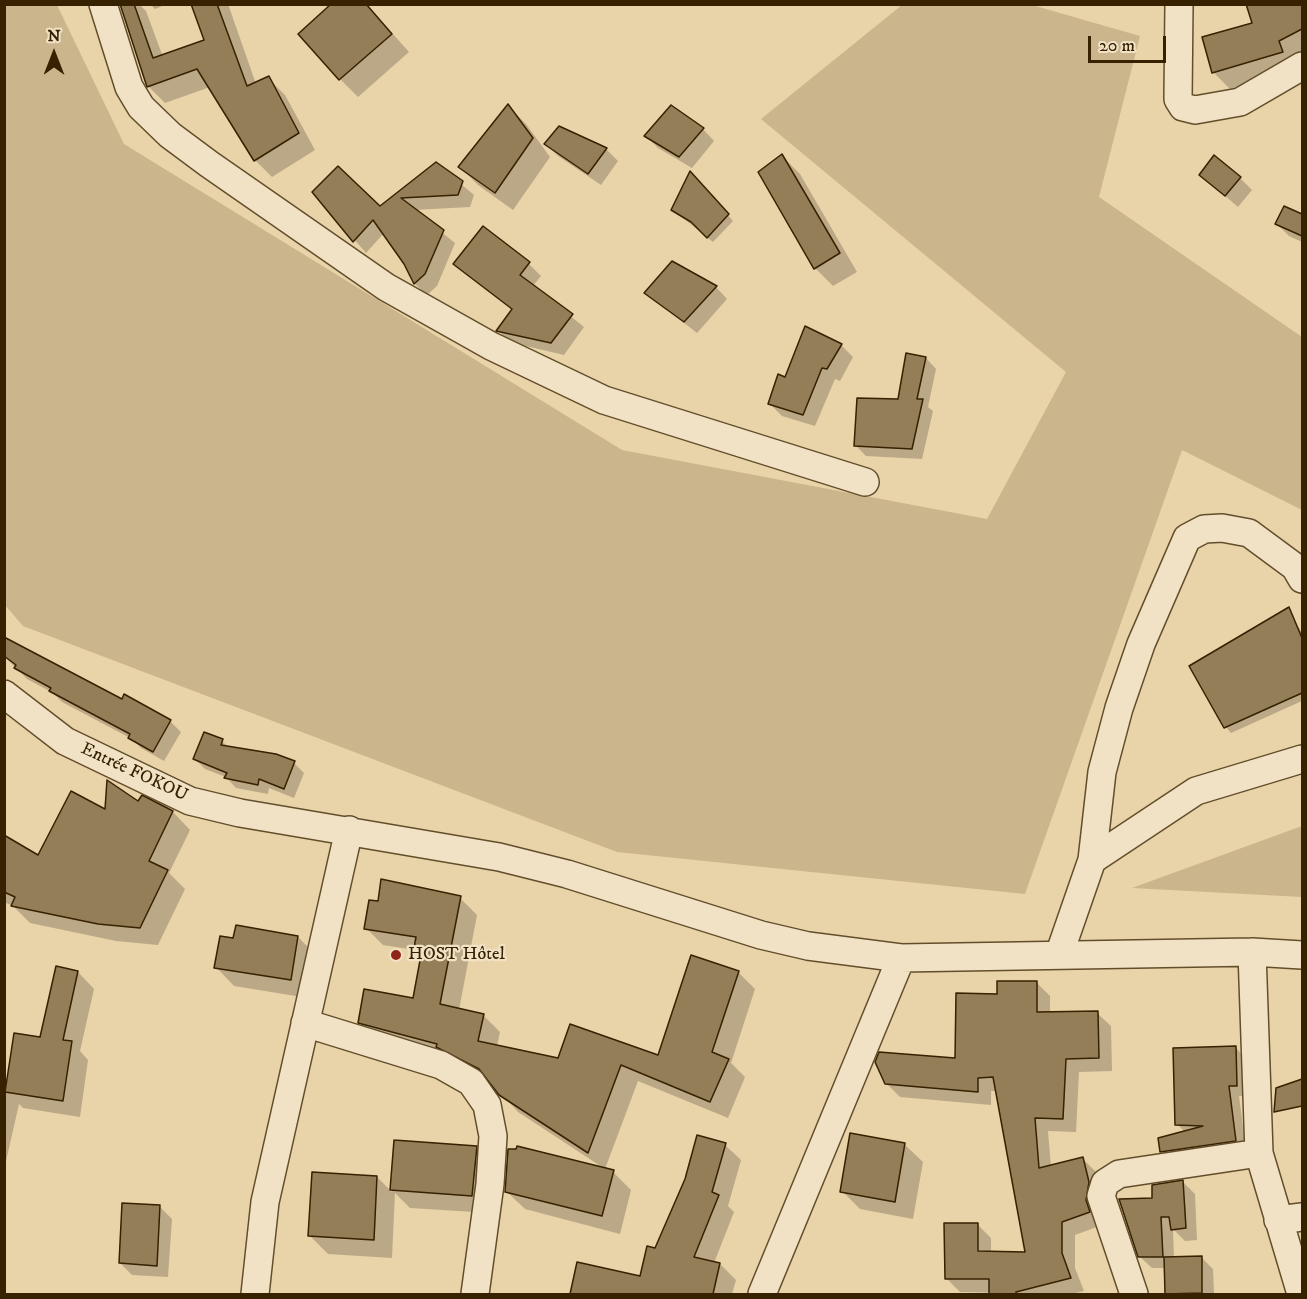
<!DOCTYPE html>
<meta charset="utf-8">
<style>
body{margin:0}
#map{position:relative;width:1307px;height:1299px;overflow:hidden;background:#e9d3a8;font-family:"IM FELL DW Pica",serif}
canvas{display:block}
.frame{position:absolute;inset:0;border:6px solid #362101;pointer-events:none}
.north{position:absolute;left:24px;top:24px;width:60px;height:60px;-webkit-text-stroke:4px #f1e2c6;paint-order:stroke;rotate:0deg;font-size:16px;font-weight:700;line-height:24px;text-align:center;color:#362101}
.north::after{content:'';display:block;margin:auto;width:21px;height:27px;background:#362101;clip-path:polygon(50% 0,100% 100%,50% 72%,0 100%)}
.scale{position:absolute;left:1088px;top:36px;width:78px;height:27px;box-sizing:border-box;border:3px solid #362101;border-top:0;padding-left:8px;font-size:18px;line-height:21px;white-space:nowrap;color:#362101;-webkit-text-stroke:4px #f1e2c6;paint-order:stroke}
</style>
<div id="map">
<canvas width="1307" height="1299"></canvas>
<div class="frame"></div>
<div class="north">N</div>
<div class="scale">20 m</div>
</div>
<script>
const ctx = document.querySelector('canvas').getContext('2d');
ctx.lineJoin = 'round';
function fill(path, color) { ctx.fillStyle = color; ctx.fill(path, 'evenodd'); }
const shape = rows => new Path2D(rows.map(r => 'M' + r).join(''));
function strokePath(path, color, width, dash) { ctx.strokeStyle = color; ctx.lineWidth = width; ctx.lineCap = dash ? 'butt' : 'round'; ctx.setLineDash(dash || []); ctx.stroke(path); }
function label(font, color, halo, rows, align = 'center') {
  ctx.font = font + ' "IM FELL DW Pica",serif'; ctx.lineWidth = 4.5; ctx.setLineDash([]); ctx.textBaseline = 'middle'; ctx.strokeStyle = halo; ctx.fillStyle = color; for (const [text, x, y, turn = 0] of rows) {
    ctx.save(); ctx.translate(x, y); ctx.rotate((+turn || 0) * Math.PI / 180); ctx.textAlign = isNaN(turn) ? turn : align; if (halo) ctx.strokeText(text, 0, 0); ctx.fillText(text, 0, 0); ctx.restore();
  }
}
const green = shape([
 [4,5,57,5,124,144,622,450,987,519,1066,372,761,119,902,5,1032,5,1140,36,1099,197,1302,337,1302,510,1182,450,1025,894,617,852,23,626,4,604],
 [1302,826,1302,897,1132,888]
]);
const shadow = shape([
 [121,4,139,4,146,11,163,57,206,41,193,4,228,4,256,84,268,78,285,95,315,150,272,177,255,160,210,87,165,103,148,86],
 [150,4,167,4,155,9],
 [366,4,409,52,358,97,340,79],
 [1248,4,1302,4,1302,55,1299,70,1230,89,1213,72,1253,24],
 [508,106,526,124,550,157,513,210,478,185,460,167],
 [703,129,714,141,692,168,658,148,646,136],
 [546,144,606,149,618,161,601,185,558,156],
 [782,156,800,174,857,272,833,286,815,268],
 [436,163,474,195,470,207,414,210,455,243,437,286,427,295,415,284,405,263,384,233,366,253,314,193,380,208],
 [1201,175,1240,178,1252,190,1238,207],
 [696,178,733,221,713,242,673,210],
 [1284,208,1302,216,1302,242,1289,236,1277,224],
 [483,229,529,264,541,276,533,286,584,327,564,355,509,342,498,330,513,310,455,264],
 [716,287,727,299,697,333,646,293],
 [841,345,853,357,840,381,835,379,815,426,782,416,770,404,786,379],
 [926,358,936,369,928,407,933,411,922,459,866,456,855,445,899,400],
 [1288,609,1302,633,1302,701,1231,733,1226,727],
 [4,656,170,721,181,732,164,761,141,748,132,739,62,702,53,693,27,679],
 [222,741,229,748,294,763,304,773,294,798,269,788,268,794,236,788,226,777,205,769,194,758],
 [106,811,173,812,190,830,169,873,185,889,158,945,116,941,30,923,13,906,4,902,4,836,38,857],
 [460,898,477,915,459,1010,483,1015,500,1032,497,1046,559,1059,658,1057,738,972,755,989,731,1063,745,1077,728,1118,638,1081,605,1169,518,1112,491,1082,455,1064,376,1039,359,1022,414,999,422,959,415,950,383,945,366,928],
 [298,937,316,955,308,998,234,986,216,967,234,940],
 [78,972,94,989,80,1051,88,1060,80,1117,23,1108,19,1104,4,1170,4,1076,8,1080,42,1038],
 [1036,982,1050,996,1050,1014,1097,1013,1111,1026,1112,1071,1079,1072,1076,1132,1048,1131,1051,1167,1083,1159,1096,1172,1102,1197,1102,1225,1075,1235,1075,1268,1084,1291,1071,1294,960,1292,946,1278,978,1225,991,1238,991,1253,1026,1254,997,1091,991,1091,991,1105,900,1097,886,1083,957,1060,998,996],
 [1302,989,1302,1053,1301,990],
 [1236,1048,1246,1059,1247,1096,1239,1096,1246,1151,1172,1162,1161,1151,1185,1132,1177,1124],
 [396,1142,476,1148,494,1166,490,1213,410,1208,395,1193,392,1258,328,1254,310,1236,377,1177,392,1192],
 [904,1144,923,1162,913,1219,860,1209,842,1191],
 [725,1145,741,1160,728,1206,734,1212,714,1263,720,1264,736,1280,732,1294,571,1294,578,1264,641,1277,656,1249],
 [613,1172,631,1190,620,1234,525,1209,506,1191],
 [1183,1182,1195,1194,1197,1240,1185,1241,1173,1229,1174,1258,1201,1257,1213,1269,1214,1294,1167,1294,1166,1268,1152,1268,1139,1256,1154,1199],
 [160,1207,172,1219,168,1277,132,1275,120,1263]
]);
const building = shape([
 [120,4,134,4,153,58,204,40,191,4,217,4,247,86,269,76,299,133,254,161,197,69,147,87,120,4],
 [331,4,366,4,392,34,339,80,298,34,331,4],
 [1246,4,1302,4,1302,29,1279,41,1283,52,1212,73,1202,37,1252,23,1246,4],
 [508,104,533,138,495,193,458,167,508,104],
 [671,105,704,128,679,157,644,136,671,105],
 [559,126,607,148,588,174,544,144,559,126],
 [782,154,840,253,814,269,758,172,782,154],
 [1214,155,1241,177,1225,196,1199,175,1214,155],
 [436,162,463,181,458,195,401,198,444,230,425,274,414,284,404,264,373,220,353,242,312,192,338,166,380,206,436,162],
 [690,171,729,214,707,238,691,222,671,210,690,171],
 [1284,206,1302,214,1302,236,1275,224,1284,206],
 [483,226,530,262,520,275,573,314,551,343,496,331,512,309,453,264,483,226],
 [672,261,717,286,684,322,644,293,672,261],
 [805,326,842,344,827,369,822,368,803,415,768,404,778,374,785,377,805,326],
 [906,353,926,357,917,399,923,399,912,449,854,446,857,398,898,399,906,353],
 [1289,607,1302,638,1302,693,1224,728,1189,666,1289,607],
 [4,637,122,699,124,694,171,720,153,752,128,738,130,734,49,691,51,688,14,668,16,665,4,656,4,637],
 [204,732,223,739,221,745,276,754,295,761,284,789,259,779,258,785,224,778,227,773,193,759,204,732],
 [107,780,138,801,142,795,173,811,149,861,168,870,140,928,98,924,11,906,15,897,4,892,4,835,38,855,71,791,105,809,107,780],
 [381,879,461,896,440,1004,484,1014,478,1041,558,1058,570,1024,658,1055,691,955,739,971,712,1052,729,1059,710,1102,621,1065,588,1153,499,1095,479,1069,436,1047,437,1044,358,1023,364,989,413,998,421,955,413,953,416,937,364,929,369,900,378,901,381,879],
 [236,925,298,936,291,980,214,968,220,936,233,938,236,925],
 [56,966,78,971,63,1040,72,1041,63,1101,5,1092,14,1033,40,1037,56,966],
 [997,981,1037,981,1037,1012,1098,1011,1099,1058,1066,1059,1063,1119,1035,1118,1039,1168,1083,1157,1089,1182,1086,1200,1090,1212,1062,1222,1062,1253,1071,1278,1016,1292,1016,1294,989,1294,989,1279,945,1279,944,1223,978,1223,978,1251,1025,1252,993,1077,978,1078,978,1092,885,1084,875,1062,879,1052,955,1058,956,993,997,994,997,981],
 [1236,1046,1237,1086,1229,1086,1236,1141,1160,1152,1158,1138,1203,1126,1175,1125,1173,1048,1236,1046],
 [1302,1079,1302,1106,1274,1112,1276,1088,1302,1079],
 [850,1133,905,1143,895,1202,840,1192,850,1133],
 [697,1135,726,1143,712,1192,719,1195,694,1257,720,1263,713,1294,570,1294,577,1262,640,1276,647,1246,655,1248,685,1179,697,1135],
 [394,1140,477,1146,472,1196,390,1190,394,1140],
 [517,1146,614,1170,602,1216,505,1192,508,1149,516,1149,517,1146],
 [312,1172,377,1176,374,1240,308,1236,312,1172],
 [1183,1180,1186,1228,1171,1230,1169,1217,1161,1217,1163,1257,1138,1257,1119,1199,1152,1198,1152,1185,1183,1180],
 [122,1203,160,1205,157,1266,119,1263,122,1203],
 [1202,1256,1202,1293,1165,1294,1164,1257,1202,1256]
]);
const street = shape([
 [103,4,129,87,141,107,170,135,209,164,386,287,491,346,604,400,865,482],
 [1179,4,1178,99,1183,107,1195,110,1240,102,1302,66],
 [4,694,65,741,190,801,240,813,499,857,567,874,761,935,808,946,901,958,1252,952,1302,955],
 [1092,860,1196,791,1302,759],
 [1252,952,1259,1153,1301,1294],
 [1059,955,1092,860,1102,772,1119,708,1141,644,1187,538,1204,529,1222,528,1249,533,1295,567,1302,579],
 [305,1023,441,1065,471,1082,487,1105,493,1136,490,1184,475,1294],
 [1278,1220,1302,1217],
 [255,1294,265,1202,349,830],
 [762,1294,901,958],
 [1134,1294,1101,1196,1105,1183,1119,1174,1259,1153]
]);
const markers = [
 [396,955,6,"#8f2418"]
];
const streetNames = [
 ["Entrée FOKOU",134,773,25]
];
const poiNames = [
 ["HOST Hôtel",408,955]
];
fill(green, '#cbb58c');
fill(shadow, '#0003');
fill(building, '#937e58');
strokePath(building, '#362101', 1.5);
strokePath(street, '#634e2b', 30);
strokePath(street, '#f1e2c6', 27);
for (const [x, y, r, color] of markers) { const dot = new Path2D(); dot.arc(x, y, r, 0, 2 * Math.PI); ctx.fillStyle = color; ctx.fill(dot); strokePath(dot, '#f1e2c6', 2); }
label('18px', '#362101', '#f1e2c6', streetNames);
label('18px', '#362101', '#f1e2c6', poiNames, 'left');
</script>
